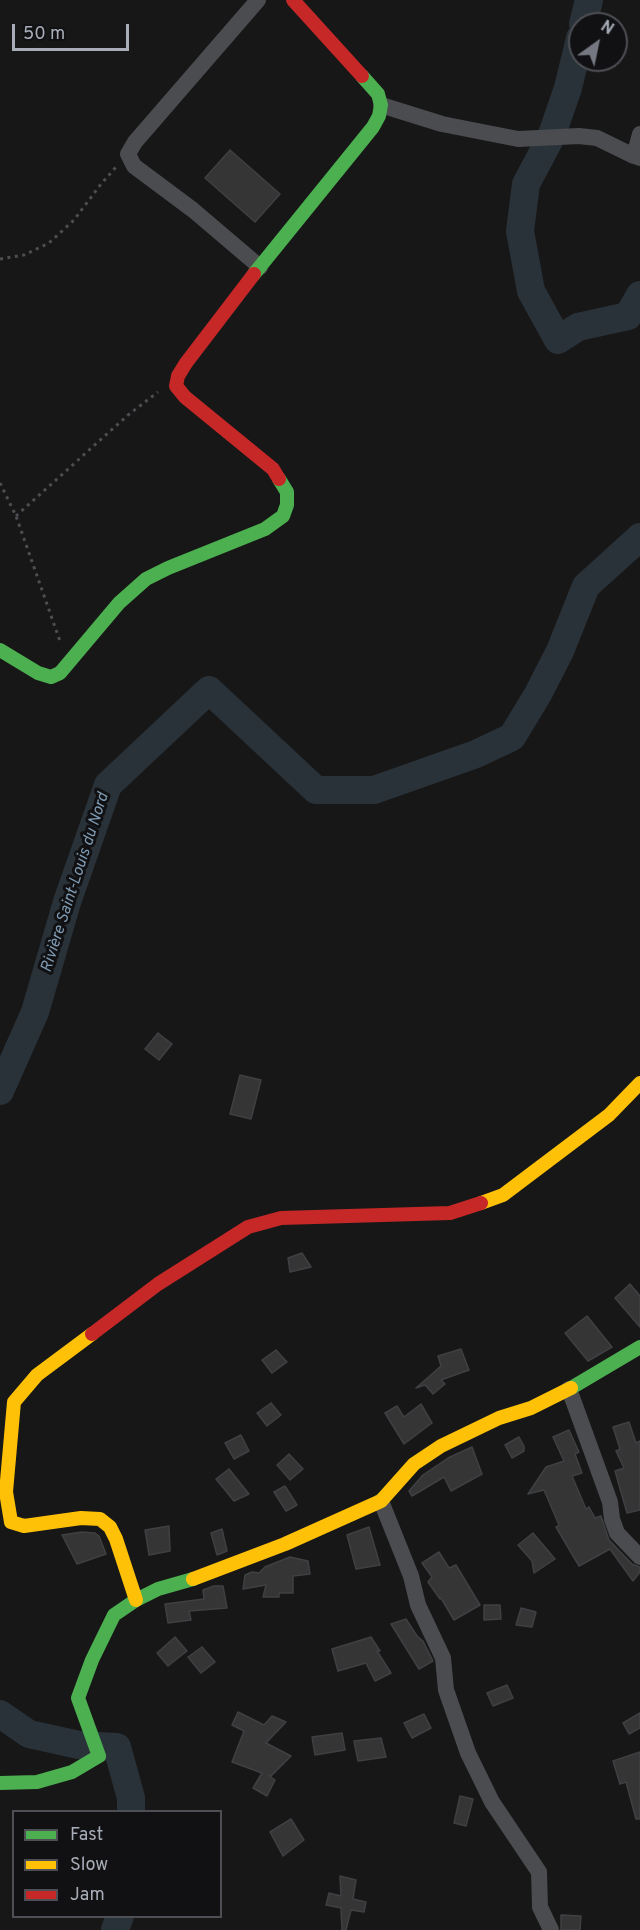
<!DOCTYPE html>
<meta charset="utf-8">
<style>
body{margin:0}
#map{position:relative;width:640px;height:1930px;overflow:hidden;background:#171717;font-family:Overpass,sans-serif}
canvas{display:block}
.legend{position:absolute;left:12px;top:1810px;width:210px;height:108px;box-sizing:border-box;background:#111113;border:2px solid #4d4f55;margin:0;padding:8px 10px;list-style:none;font-size:18px;color:#a8adb8}
.legend li{display:flex;align-items:center;gap:12px;height:30px}
.legend b{width:30px;border:2px solid #4d4f55}
.north{position:absolute;left:568px;top:12px;width:60px;height:60px;box-sizing:border-box;background:#111113;border:2px solid #4d4f55;border-radius:50%;rotate:33deg;font-size:16px;font-weight:700;line-height:24px;text-align:center;color:#a8adb8}
.north::after{content:'';display:block;margin:auto;width:21px;height:27px;background:#757880;clip-path:polygon(50% 0,100% 100%,50% 72%,0 100%)}
.scale{position:absolute;left:12px;top:24px;width:117px;height:27px;box-sizing:border-box;border:3px solid #a8adb8;border-top:0;padding-left:8px;font-size:18px;line-height:21px;white-space:nowrap;color:#a8adb8;-webkit-text-stroke:4px #111113;paint-order:stroke}
</style>
<div id="map">
<canvas width="640" height="1930"></canvas>
<ul class="legend">
<li><b style="height:8px;background:#4caf50"></b>Fast</li>
<li><b style="height:8px;background:#ffc107"></b>Slow</li>
<li><b style="height:8px;background:#c62828"></b>Jam</li>
</ul>
<div class="north">N</div>
<div class="scale">50 m</div>
</div>
<script>
const ctx = document.querySelector('canvas').getContext('2d');
ctx.lineJoin = 'round';
const shape = rows => new Path2D(rows.map(r => 'M' + r).join(''));
function strokePath(path, color, width, dash) { ctx.strokeStyle = color; ctx.lineWidth = width; ctx.lineCap = dash ? 'butt' : 'round'; ctx.setLineDash(dash || []); ctx.stroke(path); }
function fill(path, color) { ctx.fillStyle = color; ctx.fill(path, 'evenodd'); }
function label(font, color, halo, rows, align = 'center') {
  ctx.font = font + ' Overpass,sans-serif'; ctx.lineWidth = 6; ctx.setLineDash([]); ctx.textBaseline = 'middle'; ctx.strokeStyle = halo; ctx.fillStyle = color; for (const [text, x, y, turn = 0] of rows) {
    ctx.save(); ctx.translate(x, y); ctx.rotate((+turn || 0) * Math.PI / 180); ctx.textAlign = isNaN(turn) ? turn : align; if (halo) ctx.strokeText(text, 0, 0); ctx.fillText(text, 0, 0); ctx.restore();
  }
}
const river = shape([
 [583,24,589,0],
 [580,38,568,88,551,137,526,184,520,231,531,291,558,340,578,327,628,316,640,295],
 [0,1091,35,1012,67,902,108,785,209,690,316,790,374,790,476,754,512,737,538,694,560,651,586,586,640,537],
 [0,1714,29,1734,79,1745,117,1747,131,1798,131,1812],
 [115,1930,120,1916]
]);
const building = shape([
 [230,150,280,194,255,222,205,178,230,150],
 [158,1033,172,1044,159,1060,145,1049,158,1033],
 [240,1075,261,1080,251,1119,230,1114,240,1075],
 [302,1253,311,1267,290,1272,288,1258,302,1253],
 [630,1284,640,1296,640,1327,615,1298,630,1284],
 [587,1316,612,1347,588,1361,565,1333,587,1316],
 [461,1349,469,1370,441,1380,445,1384,433,1394,425,1385,416,1388,441,1366,438,1356,461,1349],
 [276,1350,287,1362,272,1373,262,1360,276,1350],
 [271,1403,281,1415,267,1426,257,1413,271,1403],
 [421,1404,432,1423,404,1444,385,1413,397,1406,404,1417,421,1404],
 [629,1422,636,1443,640,1441,640,1510,627,1513,615,1471,624,1468,616,1451,620,1449,613,1427,629,1422],
 [569,1430,579,1452,575,1454,582,1473,572,1476,586,1509,589,1507,595,1518,601,1516,609,1540,632,1564,640,1567,640,1572,633,1581,610,1549,579,1566,556,1527,559,1525,544,1490,528,1494,546,1467,564,1461,553,1437,569,1430],
 [241,1435,249,1451,234,1459,225,1443,241,1435],
 [519,1437,524,1446,524,1451,512,1458,505,1445,519,1437],
 [472,1447,482,1474,451,1491,444,1477,412,1496,409,1491,423,1475,448,1458,472,1447],
 [289,1454,303,1469,290,1480,277,1465,289,1454],
 [229,1469,249,1494,234,1501,216,1479,229,1469],
 [285,1486,297,1505,286,1511,274,1492,285,1486],
 [169,1526,170,1551,149,1555,145,1530,169,1526],
 [369,1527,380,1565,356,1569,347,1535,369,1527],
 [222,1529,227,1551,217,1555,211,1533,222,1529],
 [82,1532,95,1533,99,1536,106,1554,77,1564,62,1535,82,1532],
 [533,1533,555,1559,534,1573,532,1561,518,1545,533,1533],
 [439,1552,449,1568,456,1565,480,1605,454,1620,441,1598,440,1599,428,1582,432,1577,422,1563,439,1552],
 [290,1557,308,1561,310,1574,293,1576,293,1593,279,1593,279,1597,263,1597,266,1585,243,1589,245,1575,252,1572,259,1573,265,1567,290,1557],
 [214,1586,223,1586,227,1608,189,1611,191,1620,168,1623,165,1604,204,1599,203,1590,214,1586],
 [484,1605,500,1605,501,1619,484,1620,484,1605],
 [521,1608,536,1612,532,1627,516,1625,521,1608],
 [406,1619,417,1636,423,1641,433,1661,419,1669,391,1624,406,1619],
 [175,1637,187,1651,168,1666,157,1653,175,1637],
 [371,1637,380,1651,377,1651,391,1673,375,1681,366,1663,338,1671,332,1649,371,1637],
 [202,1647,215,1662,201,1673,188,1657,202,1647],
 [507,1685,513,1698,493,1706,487,1693,507,1685],
 [238,1712,264,1725,272,1716,286,1722,266,1743,291,1756,271,1776,268,1775,275,1780,267,1796,253,1788,262,1773,232,1762,244,1731,232,1725,238,1712],
 [640,1713,640,1728,629,1734,623,1723,640,1713],
 [424,1714,431,1728,412,1738,404,1723,424,1714],
 [342,1733,345,1750,315,1755,312,1737,342,1733],
 [381,1738,386,1757,358,1761,354,1741,381,1738],
 [640,1752,640,1819,636,1819,626,1782,620,1784,613,1761,640,1752],
 [460,1796,473,1799,466,1826,454,1823,460,1796],
 [291,1819,304,1840,283,1856,270,1832,291,1819],
 [340,1876,356,1880,353,1899,366,1902,364,1912,351,1910,346,1930,342,1930,341,1908,326,1905,329,1893,341,1896,340,1876],
 [561,1915,581,1916,580,1930,561,1930,561,1915]
]);
const path = shape([
 [0,259,24,255,49,243,74,220,101,184,116,167],
 [0,483,16,516,61,644],
 [16,516,128,415,158,392]
]);
const street = shape([
 [258,0,135,142,128,154,134,166,193,210,260,267],
 [381,105,442,124,518,139,579,136,597,138,634,156],
 [640,134,634,156,640,158],
 [569,1389,610,1502,612,1519,617,1533,640,1557],
 [381,1501,411,1576,418,1605,443,1658,446,1690,468,1753,492,1802,539,1872,540,1907,551,1930]
]);
const fast = shape([
 [254,274,373,127,379,116,381,105,378,94,362,76],
 [0,650,38,673,51,677,60,673,119,603,146,579,168,568,265,529,283,516,287,505,287,492,279,479],
 [571,1388,640,1347],
 [0,1783,37,1782,72,1772,99,1756,78,1698,92,1660,114,1615,136,1600,158,1589,193,1579]
]);
const slow = shape([
 [481,1203,503,1195,609,1115,640,1083],
 [92,1334,37,1375,14,1402,6,1492,11,1522,24,1526,81,1518,100,1519,110,1527,116,1539,136,1600],
 [193,1579,285,1544,381,1501,414,1464,441,1446,499,1418,531,1408,571,1388]
]);
const jam = shape([
 [293,0,362,76],
 [254,274,186,363,178,376,176,386,185,397,273,469,279,479],
 [92,1334,158,1284,248,1227,281,1218,450,1213,481,1203]
]);
const waterNames = [
 ["Rivière Saint-Louis du Nord",76,883,-72]
];
strokePath(river, '#2a3239', 28);
fill(building, '#353536');
strokePath(building, '#3f4043', 1.5);
strokePath(path, '#4d4e52', 3, [3, 4.5]);
strokePath(street, '#4b4c50', 16);
strokePath(fast, '#4caf50', 14);
strokePath(slow, '#ffc107', 14);
strokePath(jam, '#c62828', 14);
label('italic 16px', '#7f9bb3', '#111113', waterNames);
</script>
